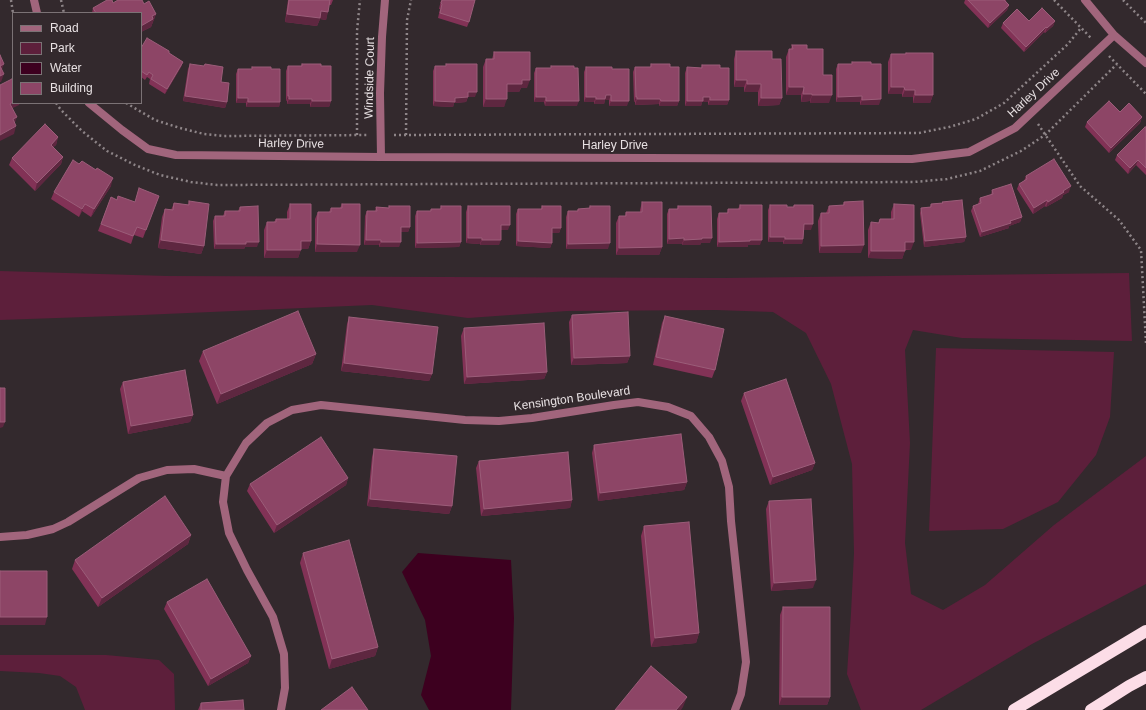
<!DOCTYPE html>
<style>
body{margin:0}
#map{position:relative;width:1146px;height:710px;overflow:hidden;background:#33292d;font-family:Arial,sans-serif}
canvas{display:block}
.legend{position:absolute;left:12px;top:12px;width:130px;height:92px;box-sizing:border-box;background:#33292d;border:1px solid #7b7275;margin:0;padding:5px 7px;list-style:none;font-size:12px;color:#e7e0e2}
.legend li{display:flex;align-items:center;gap:8px;height:20px}
.legend b{width:20px;border:1px solid #7b7275}
</style>
<div id="map">
<canvas width="1146" height="710"></canvas>
<ul class="legend">
<li><b style="height:5px;background:#a1657c"></b>Road</li>
<li><b style="height:11px;background:#5d1f3b"></b>Park</li>
<li><b style="height:11px;background:#3d001f"></b>Water</li>
<li><b style="height:11px;background:#8d4566"></b>Building</li>
</ul>
</div>
<script>
const ctx = document.querySelector('canvas').getContext('2d');
ctx.lineJoin = 'round';
function fill(path, color) { ctx.fillStyle = color; ctx.fill(path, 'evenodd'); }
const shape = rows => new Path2D(rows.map(r => 'M' + r).join(''));
function strokePath(path, color, width, dash) { ctx.strokeStyle = color; ctx.lineWidth = width; ctx.lineCap = dash ? 'butt' : 'round'; ctx.setLineDash(dash || []); ctx.stroke(path); }
function label(font, color, halo, rows, align = 'center') {
  ctx.font = font + ' Arial,sans-serif'; ctx.lineWidth = 3; ctx.setLineDash([]); ctx.textBaseline = 'middle'; ctx.strokeStyle = halo; ctx.fillStyle = color; for (const [text, x, y, turn = 0] of rows) {
    ctx.save(); ctx.translate(x, y); ctx.rotate((+turn || 0) * Math.PI / 180); ctx.textAlign = isNaN(turn) ? turn : align; if (halo) ctx.strokeText(text, 0, 0); ctx.fillText(text, 0, 0); ctx.restore();
  }
}
const green = shape([
 [0,271,167,276,724,278,1129,273,1132,341,962,338,913,330,905,350,910,443,905,543,911,594,943,610,985,585,1054,525,1146,456,1146,584,1032,644,921,710,861,710,847,674,851,613,854,553,852,464,831,384,806,333,773,312,716,310,567,311,468,318,372,305,142,315,0,320],
 [936,348,1114,352,1110,417,1096,455,1058,502,1003,529,929,531],
 [0,655,106,655,159,660,174,674,175,710,85,710,76,687,60,676,39,673,0,671]
]);
const water = shape([
 [418,553,511,560,514,618,511,710,429,710,421,695,431,656,425,620,402,572]
]);
const path = shape([
 [11,0,13,13],
 [61,0,64,13],
 [1054,0,1091,38],
 [1123,0,1146,23],
 [1109,56,1146,94],
 [56,103,61,110,82,131,107,151,135,165,160,175,191,182,217,185,914,182,947,179,980,171,1021,151,1045,135,1117,64],
 [126,103,155,120,180,128,204,134,224,136,369,135],
 [1038,124,1080,186,1119,220,1141,250,1146,343],
 [357,135,357,31,360,0],
 [394,135,919,133,949,127,976,119,1004,103,1068,44,1081,28],
 [406,135,407,20,411,0]
]);
const minor = shape([
 [34,0,37,13],
 [1085,0,1114,35,1146,63],
 [89,103,122,130,148,149,176,155,381,157,912,159,969,152,1015,128,1114,35],
 [381,157,380,93,382,37,385,0],
 [0,537,27,535,53,529,68,522,139,478,167,470,194,469,226,476],
 [281,710,285,688,284,654,273,617,247,570,229,533,223,502,226,476,246,443,267,423,292,410,321,405,465,420,499,421,532,418,614,405,638,402,668,407,691,416,709,437,722,461,729,487,731,521,746,662,741,694,735,710]
]);
const motorway = shape([
 [1014,710,1146,631],
 [1091,710,1129,686,1146,677]
]);
const wall = shape([
 [288,0,333,0,331,5,329,5,326,20,320,19,317,26,285,22],
 [441,0,469,22,467,27,438,18,440,9,439,9],
 [965,0,1006,0,1006,1,1009,5,1007,10,988,28,964,3],
 [113,3,144,4,156,14,151,27,141,32,141,13,92,13,93,8],
 [1029,21,1055,21,1053,26,1045,33,1044,32,1024,52,1001,28,1003,23],
 [792,45,807,49,823,75,829,103,810,103,810,101,801,102,801,95,786,95,786,57,789,49,791,49],
 [141,48,169,51,169,53,183,62,181,67,165,94,149,84,150,79,147,77,145,80,141,77],
 [736,51,772,59,782,98,779,105,758,106,758,92,744,92,744,87,734,87,734,59],
 [494,52,527,88,521,88,519,92,507,92,504,107,483,107,483,67,486,59,492,59],
 [906,53,933,95,930,103,913,103,913,97,902,97,902,94,888,94,888,62,891,54,905,54],
 [852,62,871,64,879,105,860,105,860,102,836,102,836,69,838,64,852,64],
 [190,64,221,82,227,102,225,108,183,101,188,69],
 [302,64,321,66,331,101,329,107,310,107,310,104,287,104,287,101,286,101,286,71,288,66,301,66],
 [446,64,475,97,468,97,466,102,454,103,453,107,433,106,433,71,435,66,446,66],
 [651,64,670,67,679,101,677,106,659,106,659,104,635,105,635,102,634,102,633,72,635,67,650,67],
 [702,65,720,68,729,100,727,105,708,105,708,102,702,102,701,106,685,106,685,73,687,67,701,68],
 [551,66,577,106,545,106,544,102,534,102,534,73,536,68,551,68],
 [252,67,271,69,280,102,279,107,246,107,246,103,236,103,236,74,238,69,252,69],
 [586,67,612,69,627,106,609,106,609,100,605,100,604,104,594,104,594,102,584,102,584,72],
 [1120,112,1142,117,1140,123,1109,153,1085,127,1087,122],
 [1146,127,1146,175,1136,165,1128,174,1115,160,1117,155],
 [58,137,56,145,53,147,63,157,61,164,35,191,9,165,12,158],
 [1026,176,1069,192,1063,195,1062,198,1046,207,1045,206,1033,214,1017,189,1019,184,1024,181],
 [111,186,91,217,82,211,79,217,51,199,54,192],
 [992,190,1022,217,1020,222,1009,226,1009,228,980,237,971,211,973,206,978,204,980,198,991,195],
 [159,196,143,238,134,235,131,244,98,231,111,197,117,200,135,202],
 [189,201,204,246,201,254,158,248,162,217,165,209,171,210,174,203,188,205],
 [642,202,662,247,659,255,616,255,616,223,619,216,625,216,626,212,640,212,640,210],
 [844,202,861,253,819,253,818,221,821,213,826,213,829,206,843,205],
 [942,202,966,237,964,242,924,247,920,213,921,208,930,207,931,204,942,203],
 [290,204,311,241,308,249,301,249,298,258,264,258,264,230,267,222,274,222,276,219,287,219,287,212],
 [342,204,357,252,315,252,315,219,318,212,329,212,331,208,340,208],
 [894,204,911,250,905,250,902,259,868,258,868,230,871,222,878,223,880,219,891,219,891,212],
 [740,205,760,245,748,245,748,247,717,247,717,219,719,213,727,213,728,209,738,209],
 [770,205,787,207,793,207,794,205,811,230,804,230,802,244,783,244,783,242,768,242,768,210],
 [389,206,410,227,408,232,401,232,399,247,379,247,379,245,364,245,365,216,367,211,375,211,376,207,389,208],
 [441,206,461,242,459,247,415,248,415,216,417,211,430,211,431,209,440,209],
 [468,206,508,230,501,230,499,245,480,245,480,244,466,243,466,212],
 [542,206,561,228,559,233,552,233,552,243,550,248,516,246,516,214,518,209,541,209],
 [590,206,608,249,566,249,566,217,568,211,577,211,578,209,589,208],
 [678,206,710,243,701,243,700,245,682,245,682,244,667,244,667,214,669,209,677,209],
 [240,207,257,247,245,247,244,249,214,249,213,221,215,216,223,216,225,211,238,211],
 [572,315,630,356,627,363,571,365,569,322],
 [665,316,715,370,712,378,653,365,662,323],
 [349,317,432,374,429,381,341,371,347,324],
 [464,328,547,372,544,379,464,384,461,336],
 [203,351,316,354,312,364,217,404,199,361],
 [123,382,193,415,190,422,128,434,120,389],
 [744,393,815,463,812,470,770,485,741,401],
 [594,445,687,482,684,490,598,501,592,453],
 [374,449,452,506,449,514,367,506,372,457],
 [479,461,572,500,570,508,481,516,476,468],
 [348,478,346,485,274,533,247,491,250,484],
 [769,501,813,588,771,591,766,509],
 [644,526,699,633,696,643,651,647,641,536],
 [191,535,188,544,98,607,72,569,75,560],
 [303,553,378,647,375,656,329,669,300,563],
 [167,602,251,656,248,663,208,686,164,609],
 [783,607,830,697,827,705,779,705,780,615],
 [201,703,244,710,198,710]
]);
const shadedWall = shape([
 [1009,5,1007,10,988,28,990,23],
 [321,11,328,12,326,20,320,19,317,26,285,22,287,14],
 [156,14,151,27,141,32,141,26,152,16],
 [1055,21,1053,26,1045,33,1047,28],
 [1046,27,1044,32,1024,52,1026,47],
 [183,62,181,67,165,94,167,89],
 [4,64,1,72,0,66],
 [4,74,1,82,0,82,0,76],
 [522,80,530,80,527,88,521,88,519,92,504,92,507,84],
 [736,80,747,80,744,87,734,87],
 [747,84,761,84,758,92,744,92],
 [789,87,804,87,801,95,786,95],
 [891,87,904,87,902,94,888,94],
 [905,90,915,90,913,97,902,97],
 [468,92,477,92,475,97,468,97,466,102,454,103,453,107,433,106,435,101],
 [803,94,812,94,810,101,801,102],
 [606,95,611,95,609,100,605,100,604,104,594,104,596,99],
 [812,95,832,95,829,103,810,103],
 [915,95,933,95,930,103,913,103],
 [185,96,227,102,225,108,183,101],
 [288,96,289,96,287,101,286,101],
 [862,96,860,102,836,102,838,97],
 [536,97,546,97,544,102,534,102],
 [586,97,596,97,594,102,584,102],
 [636,97,637,97,635,102,634,102],
 [703,97,710,97,708,102,702,102,701,106,685,106,687,101],
 [238,98,248,98,246,103,236,103],
 [761,98,782,98,779,105,758,106],
 [289,99,312,99,310,104,287,104],
 [486,99,507,99,504,107,483,107],
 [637,99,660,99,659,104,635,105],
 [881,99,879,105,860,105,862,100],
 [710,100,729,100,727,105,708,105],
 [312,101,331,101,329,107,310,107],
 [546,101,579,101,577,106,545,106],
 [611,101,629,101,627,106,609,106],
 [661,101,679,101,677,106,659,106],
 [13,102,13,103,20,103,19,105,7,111,10,104],
 [248,102,280,102,279,107,246,107],
 [17,117,14,125,13,119],
 [1142,117,1140,123,1109,153,1111,148],
 [16,126,14,134,0,141,0,135],
 [58,137,56,145,48,152,51,145],
 [63,157,61,164,35,191,37,183],
 [1138,160,1136,165,1128,174,1130,168],
 [113,178,111,186,91,217,94,209],
 [1071,186,1069,192,1063,195,1062,198,1046,207,1048,202,1063,191],
 [1047,200,1045,206,1033,214,1034,208],
 [85,204,82,211,79,217,82,209],
 [1022,217,1020,222,1009,226,1009,228,980,237,982,232],
 [804,224,813,224,811,230,802,230],
 [501,225,510,225,508,230,500,230],
 [401,227,410,227,408,232,399,232],
 [552,228,561,228,559,233,550,233],
 [770,237,785,237,783,242,768,242],
 [966,237,964,242,924,247,925,241],
 [468,238,482,238,480,244,466,243],
 [684,238,682,244,667,244,669,239],
 [702,238,712,238,710,243,701,243,700,245,682,245,684,240],
 [785,239,803,239,802,244,783,244],
 [161,240,204,246,201,254,158,248],
 [366,240,381,240,379,245,364,245],
 [482,240,501,240,499,245,480,245],
 [750,240,762,240,760,245,748,245,748,247,717,247,719,242],
 [301,241,311,241,308,249,298,249],
 [518,241,552,243,550,248,516,246],
 [246,242,259,242,257,247,245,247,244,249,214,249,216,244],
 [381,242,401,242,399,247,379,247],
 [461,242,459,247,415,248,417,243],
 [905,242,914,242,911,250,902,249],
 [610,243,608,249,566,249,568,244],
 [317,244,360,245,357,252,315,252],
 [864,245,861,253,819,253,821,246],
 [662,247,659,255,616,255,619,248],
 [267,250,301,250,298,258,264,258],
 [871,251,905,251,902,259,868,258],
 [316,354,312,364,217,404,221,394],
 [630,356,627,363,571,365,574,358],
 [344,363,432,374,429,381,341,371],
 [547,372,544,379,464,384,467,377],
 [193,415,190,422,128,434,131,426],
 [0,422,5,422,3,427,0,428],
 [815,463,812,470,770,485,773,477],
 [348,478,346,485,274,533,277,525],
 [687,482,684,490,598,501,600,493],
 [370,499,452,506,449,514,367,506],
 [572,500,570,508,481,516,484,509],
 [191,535,188,544,98,607,102,598],
 [816,580,813,588,771,591,774,583],
 [0,617,47,617,45,625,0,625],
 [699,633,696,643,651,647,655,638],
 [378,647,375,656,329,669,332,659],
 [251,656,248,663,208,686,211,679],
 [687,697,683,707,681,710,676,710],
 [782,697,830,697,827,705,779,705]
]);
const building = shape([
 [107,0,112,0,113,3,118,0,142,0,144,4,149,1,156,14,152,16,153,19,141,26,141,13,96,13,93,8,107,0],
 [289,0,330,0,328,12,321,11,320,18,287,14,289,0],
 [442,0,475,0,469,22,440,13,442,4,441,3,442,0],
 [968,0,1004,0,1009,5,990,23,968,0],
 [1042,8,1055,21,1047,28,1046,27,1026,47,1003,23,1017,9,1029,21,1042,8],
 [147,38,169,51,169,53,183,62,167,89,151,79,153,75,149,72,147,75,141,71,141,48,147,38],
 [792,45,807,45,807,49,823,49,823,75,832,75,832,95,812,95,812,94,803,94,804,87,789,87,789,49,793,49,792,45],
 [736,51,772,51,772,59,781,59,782,98,761,98,761,84,747,84,747,80,736,80,736,51],
 [494,52,530,52,530,80,522,80,522,84,507,84,507,99,486,99,486,59,494,59,494,52],
 [906,53,933,53,933,95,915,95,915,90,905,90,904,87,891,87,891,54,906,54,906,53],
 [0,55,4,64,0,66,4,74,0,76,0,55],
 [852,62,871,62,871,64,881,64,881,99,862,100,862,96,838,97,838,64,852,64,852,62],
 [190,64,204,66,205,64,223,67,221,82,229,83,227,102,185,96,190,64],
 [302,64,321,64,321,66,331,66,331,101,312,101,312,99,289,99,289,96,288,96,288,66,302,66,302,64],
 [446,64,477,64,477,92,468,92,468,97,455,98,455,102,435,101,435,66,446,66,446,64],
 [651,64,670,64,670,67,679,67,679,101,661,101,660,99,637,99,637,97,636,97,635,67,651,67,651,64],
 [702,65,720,65,720,68,729,68,729,100,710,100,710,97,703,97,703,101,687,101,687,67,702,68,702,65],
 [551,66,574,66,574,68,578,68,579,101,546,101,546,97,536,97,536,68,551,68,551,66],
 [252,67,271,67,271,69,280,69,280,102,248,102,248,98,238,98,238,69,252,69,252,67],
 [586,67,612,67,612,69,629,69,629,101,611,101,611,95,606,95,605,99,596,99,596,97,586,97,586,67],
 [12,79,13,80,13,102,10,104,17,117,13,119,16,126,0,135,0,85,12,79],
 [1109,101,1120,112,1129,103,1142,117,1111,148,1087,122,1109,101],
 [45,124,58,137,51,145,63,157,37,183,12,158,45,124],
 [1145,127,1146,127,1146,168,1138,160,1130,168,1117,155,1145,127],
 [1054,159,1071,186,1063,191,1064,192,1048,202,1047,200,1034,208,1019,184,1027,179,1026,176,1054,159],
 [73,160,79,164,82,161,96,170,97,168,113,178,94,209,85,204,82,209,54,192,73,160],
 [1011,184,1022,217,1010,221,1011,223,982,232,973,206,981,203,980,198,993,194,992,190,1011,184],
 [139,188,159,196,146,230,137,227,133,236,101,224,111,197,117,200,118,196,135,202,139,188],
 [962,200,966,237,925,241,921,208,931,207,931,204,943,203,942,202,962,200],
 [189,201,209,204,204,246,161,240,165,209,173,210,174,203,189,205,189,201],
 [863,201,864,245,821,246,821,213,829,213,829,206,844,205,844,202,863,201],
 [642,202,662,202,662,247,619,248,619,216,626,216,626,212,642,212,642,202],
 [290,204,311,204,311,241,301,241,301,250,267,250,267,222,276,222,276,219,290,219,290,204],
 [342,204,360,204,360,245,317,244,318,212,331,212,331,208,342,208,342,204],
 [894,204,914,205,914,242,905,242,905,251,871,251,871,222,879,223,880,219,894,219,894,204],
 [740,205,762,205,762,240,750,240,750,241,719,242,719,213,728,213,728,209,740,209,740,205],
 [770,205,787,205,787,207,794,207,794,205,813,205,813,224,804,224,803,239,785,239,785,237,770,237,770,205],
 [258,206,259,242,246,242,246,244,216,244,215,216,225,216,225,211,240,211,240,207,258,206],
 [389,206,410,206,410,227,401,227,401,242,381,242,381,240,366,240,367,211,377,211,376,207,389,208,389,206],
 [441,206,461,206,461,242,417,243,417,211,431,211,431,209,441,209,441,206],
 [468,206,510,206,510,225,501,225,501,240,482,240,482,238,468,238,468,206],
 [542,206,561,206,561,228,552,228,552,243,518,241,518,209,542,209,542,206],
 [590,206,610,206,610,243,568,244,568,211,578,211,578,209,590,208,590,206],
 [678,206,711,206,712,238,702,238,702,239,684,240,684,238,669,239,669,209,678,209,678,206],
 [298,311,316,354,221,394,203,351,298,311],
 [628,312,630,356,574,358,572,315,628,312],
 [665,316,724,329,715,370,656,357,665,316],
 [349,317,438,327,432,374,344,363,349,317],
 [544,323,547,372,467,377,464,328,544,323],
 [185,370,193,415,131,426,123,382,185,370],
 [786,379,815,463,773,477,744,393,786,379],
 [0,388,5,388,5,422,0,422,0,388],
 [681,434,687,482,600,493,594,445,681,434],
 [321,437,348,478,277,525,250,484,321,437],
 [374,449,457,456,452,506,370,499,374,449],
 [568,452,572,500,484,509,479,461,568,452],
 [165,496,191,535,102,598,75,560,165,496],
 [811,499,816,580,774,583,769,501,811,499],
 [689,522,699,633,655,638,644,526,689,522],
 [349,540,378,647,332,659,303,553,349,540],
 [0,571,47,571,47,617,0,617,0,571],
 [207,579,251,656,211,679,167,602,207,579],
 [783,607,830,607,830,697,782,697,783,607],
 [651,666,687,697,676,710,615,710,651,666],
 [352,687,368,710,321,710,352,687],
 [243,700,244,710,201,710,201,703,243,700]
]);
const streetNames = [
 ["Windside Court",370,78,-89],
 ["Harley Drive",1034,93,-43],
 ["Harley Drive",291,144,1],
 ["Harley Drive",615,146],
 ["Kensington Boulevard",572,399,-8]
];
fill(green, '#5d1f3b');
fill(water, '#3d001f');
strokePath(path, '#8e8588', 2.5, [2, 3]);
strokePath(minor, '#a1657c', 8);
strokePath(motorway, '#fcdde7', 12);
fill(wall, '#823256');
fill(shadedWall, '#5e2740');
fill(building, '#8d4566');
strokePath(building, '#9b5d79', 1);
label('12px', '#e7e0e2', '#33292d', streetNames);
</script>
